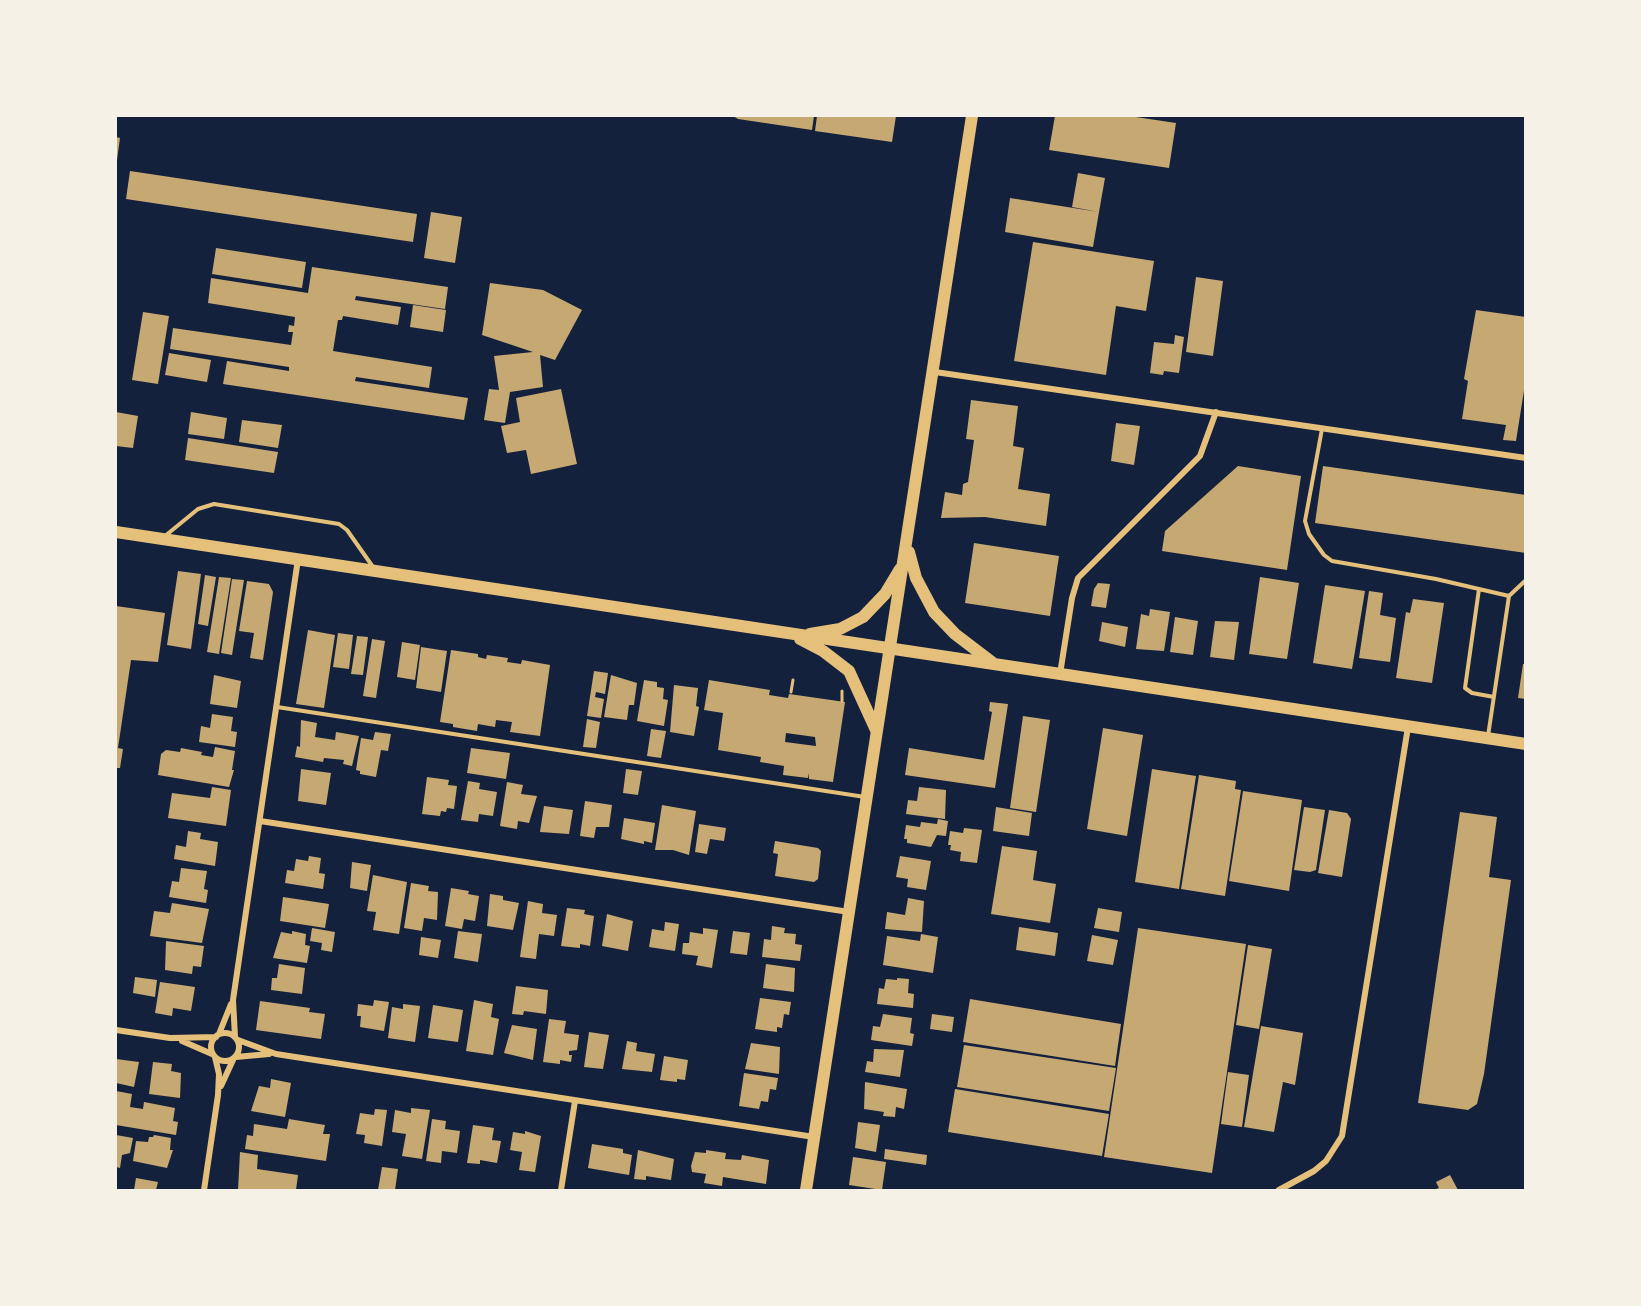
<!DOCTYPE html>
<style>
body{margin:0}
#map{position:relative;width:1641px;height:1306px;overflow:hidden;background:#14213d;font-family:Overpass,sans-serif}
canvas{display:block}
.frame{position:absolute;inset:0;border:117px solid #f6f1e7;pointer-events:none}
</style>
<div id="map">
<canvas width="1641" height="1306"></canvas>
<div class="frame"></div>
</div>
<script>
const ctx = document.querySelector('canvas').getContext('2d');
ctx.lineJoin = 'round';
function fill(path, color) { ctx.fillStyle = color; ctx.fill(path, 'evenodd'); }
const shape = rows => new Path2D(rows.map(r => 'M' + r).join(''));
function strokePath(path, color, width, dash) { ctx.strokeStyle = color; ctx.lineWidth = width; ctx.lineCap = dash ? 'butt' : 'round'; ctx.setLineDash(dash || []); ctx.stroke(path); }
const building = shape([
 [733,116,814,116,812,130,738,119],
 [817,116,896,116,892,142,815,131],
 [1055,116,1129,116,1176,123,1169,168,1049,150],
 [116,137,120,138,117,160,116,160],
 [130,171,417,214,413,242,126,199],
 [1078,173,1105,178,1099,212,1072,207],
 [1010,198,1099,212,1093,247,1005,232],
 [431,212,462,217,455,263,424,258],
 [1033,242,1154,261,1146,311,1116,306,1106,375,1014,361],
 [216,248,306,262,302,288,212,274],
 [312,267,448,287,445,309,356,296,355,300,401,307,398,325,343,316,342,320,338,320,333,351,432,367,429,388,356,377,355,381,468,398,464,420,223,384,227,361,289,371,289,367,170,349,173,328,291,345,293,332,288,332,289,325,294,326,295,317,208,303,211,278,308,293],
 [1196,277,1223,281,1213,356,1186,352],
 [490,283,543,290,582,310,555,360,540,355,543,387,510,392,505,423,484,420,489,389,499,390,494,356,533,352,482,335],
 [413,305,446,310,443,332,410,327],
 [1476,310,1526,317,1526,378,1516,441,1503,440,1506,425,1462,419,1468,381,1464,379],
 [143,312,169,316,158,384,132,380],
 [1175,335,1184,337,1179,373,1164,371,1163,375,1150,373,1154,342,1174,344],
 [169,353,211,360,207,382,165,375],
 [561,389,577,464,531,474,526,450,507,453,501,426,520,422,516,398],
 [971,400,1018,406,1013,446,1024,448,1018,489,1050,494,1046,526,985,517,941,518,945,492,962,495,963,484,968,482,974,440,966,439],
 [116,412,138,416,133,448,116,446],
 [191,412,227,418,224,439,188,434],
 [242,420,282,425,278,448,239,442],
 [1116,423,1140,426,1134,465,1111,461],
 [188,438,278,452,274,473,185,460],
 [1238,466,1301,476,1287,570,1162,551,1165,531],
 [1323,466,1526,495,1526,553,1315,523],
 [974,543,1059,556,1050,616,965,603],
 [178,571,201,574,191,649,167,645],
 [205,575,216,577,208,626,198,624],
 [219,577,231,578,219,654,207,652],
 [1260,577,1299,583,1287,659,1249,654],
 [232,579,244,580,232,655,221,653],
 [247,581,269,584,273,592,263,660,250,658,254,633,239,631],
 [1098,583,1110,584,1106,608,1091,606,1094,589],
 [1325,585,1365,591,1352,669,1313,663],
 [1369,591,1383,593,1380,615,1396,618,1390,662,1359,658],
 [1413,599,1444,603,1432,683,1396,678,1406,612,1410,613],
 [116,606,165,613,158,662,131,660,118,748,123,749,120,768,116,768],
 [1150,609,1170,612,1164,651,1136,649,1141,614,1149,616],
 [1175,617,1198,621,1193,655,1170,652],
 [1215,621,1239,622,1234,660,1210,657],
 [1102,622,1128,627,1125,647,1099,641],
 [308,630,335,635,324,708,296,704],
 [338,633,353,635,349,669,333,667],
 [357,636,368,637,363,675,351,674],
 [372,639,385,641,376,698,363,696],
 [402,642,420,645,415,680,397,677],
 [421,647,447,651,441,692,416,688],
 [451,650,478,654,478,657,486,659,487,655,508,658,507,662,521,664,522,660,550,665,540,736,510,732,512,722,496,720,495,727,478,724,477,731,453,727,453,724,440,722],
 [1523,664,1526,664,1526,699,1518,698],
 [594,671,608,673,605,694,596,692,595,697,604,699,601,718,587,716],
 [214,675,241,681,237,708,210,704],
 [611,675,637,683,634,705,629,705,627,720,604,717],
 [644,680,657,682,657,687,664,688,663,699,668,700,664,726,637,721],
 [709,680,770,690,769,695,788,698,789,694,845,702,833,782,809,779,809,773,808,778,783,775,784,766,760,762,761,757,718,750,723,713,704,710],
 [786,733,815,737,816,746,785,742],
 [674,685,698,688,696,706,699,707,694,736,670,732],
 [990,702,1008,704,995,788,905,775,909,748,984,760,992,712,989,711],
 [212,714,233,717,231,731,237,732,235,747,199,742,201,726,210,728],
 [1023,716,1050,720,1036,812,1010,808],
 [587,719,600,722,596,748,583,747],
 [301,720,317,723,315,737,335,740,336,732,359,736,352,766,343,764,344,760,324,758,323,762,295,757,297,746,300,747],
 [1103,728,1143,735,1127,836,1087,829],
 [651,729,666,731,661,758,647,756],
 [375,732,391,734,388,751,381,750,376,777,360,774,360,771,356,770,361,738,373,740],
 [215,747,235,751,232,770,234,770,229,787,158,775,161,754,166,750,180,752,181,748,202,752,201,755,213,757],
 [471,748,510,753,506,779,467,773],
 [301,769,331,773,326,805,298,801],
 [626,769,642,771,638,795,623,793],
 [1152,769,1196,776,1179,889,1135,882],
 [1199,775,1236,781,1235,789,1241,790,1225,896,1181,889],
 [427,777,449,780,448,785,457,786,454,809,447,808,446,812,441,811,440,816,422,814],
 [468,781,480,783,479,789,497,792,493,816,479,814,478,822,461,820],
 [507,782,523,785,521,794,537,796,529,823,518,821,517,829,500,826],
 [212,787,231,790,226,826,168,818,172,793,210,798],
 [919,787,946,790,945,819,906,814,908,800,917,801],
 [1243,791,1302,800,1289,891,1229,881],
 [585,801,612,805,609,827,596,827,594,838,580,836],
 [662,805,696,811,689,855,673,850,655,850],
 [544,806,573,810,569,834,540,832],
 [996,807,1032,813,1029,836,993,831],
 [1304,807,1325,810,1316,870,1310,872,1294,870],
 [1329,810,1347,813,1351,819,1342,877,1318,873],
 [1460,812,1497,817,1489,877,1511,880,1484,1074,1477,1104,1468,1110,1418,1103],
 [624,818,655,823,652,843,644,841,644,844,621,839],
 [938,819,948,821,946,836,937,835,931,847,907,843,907,839,904,839,906,825,920,827,921,822,937,824],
 [699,824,726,828,724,841,710,839,707,854,695,852],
 [964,828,982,830,977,863,960,861,961,852,950,850,951,845,948,845,950,831,963,833],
 [188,831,201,833,200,839,218,842,215,866,174,859,176,845,186,847],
 [775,841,818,848,821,851,818,879,814,882,775,876,778,854,773,853],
 [1002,846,1037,851,1033,880,1056,884,1050,923,991,914],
 [309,856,321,858,319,873,325,874,323,889,285,883,287,870,294,871,296,859,308,861],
 [900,856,931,861,926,890,907,887,908,879,896,877],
 [352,862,371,865,367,891,350,888],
 [181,868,207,871,204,889,208,890,206,903,169,897,172,881,179,882],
 [373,875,407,882,399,934,373,930,376,912,367,911],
 [411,883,429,886,428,891,438,892,437,920,424,918,422,931,404,928],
 [451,888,469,891,468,894,479,896,475,921,464,919,462,929,445,926],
 [490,894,503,896,503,900,519,903,513,930,487,926],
 [283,897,329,904,325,928,280,921],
 [908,898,924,901,922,932,885,929,887,912,905,915],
 [528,901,543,904,542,913,557,915,554,936,539,934,536,959,520,957],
 [172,903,209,909,202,943,150,936,154,911,170,913],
 [567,908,585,910,584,914,594,916,590,946,580,944,580,948,561,946],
 [1098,908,1122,912,1119,932,1094,928],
 [607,914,633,921,628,951,602,946],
 [665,922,679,924,675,951,649,947,652,929,664,931],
 [772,926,785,928,784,933,796,934,795,944,802,945,800,961,762,957,764,939,771,940],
 [1019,927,1058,933,1055,956,1016,950],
 [312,928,335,932,332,952,321,950,322,943,310,941],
 [703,928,718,930,712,968,696,965,698,956,682,954,683,943,689,943,690,932,703,934],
 [1138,928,1246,944,1212,1173,1104,1157],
 [292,931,306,934,305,945,310,946,307,963,273,958,281,932,292,934],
 [458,931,482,934,478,962,454,958],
 [733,931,750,933,747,955,730,953],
 [921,934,938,937,933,973,883,965,887,936,920,941],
 [1092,935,1118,940,1113,965,1087,961],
 [421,937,441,940,438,958,419,955],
 [166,941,204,946,201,967,193,966,192,974,165,970],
 [1248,945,1272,949,1259,1029,1236,1025],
 [279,964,305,968,302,994,271,990,272,978,277,978],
 [766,964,795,968,794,992,763,988],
 [135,977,157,980,155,997,133,993],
 [897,978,909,979,908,993,914,994,913,1008,877,1004,879,988,884,989,886,979,897,980],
 [160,982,195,987,191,1011,173,1008,172,1016,155,1013],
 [516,986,548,990,546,1014,524,1011,523,1015,512,1014],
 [760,998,791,1002,789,1015,784,1014,782,1028,777,1027,777,1032,755,1029],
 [970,999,1121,1024,1115,1066,963,1042],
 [374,1000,389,1002,384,1031,360,1027,361,1016,357,1016,358,1004,373,1006],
 [474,1000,493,1004,491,1017,499,1019,493,1055,466,1051],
 [260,1001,310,1008,309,1012,325,1014,321,1039,256,1030],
 [403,1004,420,1006,415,1042,388,1038,392,1007,403,1009],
 [433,1005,463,1010,458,1042,428,1038],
 [883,1014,912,1018,910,1033,914,1034,912,1046,871,1040,873,1026,880,1027],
 [932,1014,954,1017,952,1032,930,1029],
 [549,1019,566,1021,564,1033,579,1035,577,1050,569,1051,569,1055,572,1055,571,1062,560,1060,560,1064,543,1062],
 [512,1025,537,1029,533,1060,504,1053],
 [1261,1026,1303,1033,1295,1085,1283,1082,1274,1132,1244,1127],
 [589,1032,609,1035,603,1069,584,1067],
 [627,1041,637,1043,636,1051,655,1054,652,1072,622,1069],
 [751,1043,780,1047,779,1074,745,1069],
 [964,1045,1116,1068,1109,1111,957,1087],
 [874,1049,904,1050,900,1077,865,1072,867,1061,873,1062],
 [664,1056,688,1060,685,1080,677,1079,677,1082,660,1080],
 [116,1059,139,1062,134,1087,116,1083],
 [153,1062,172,1064,171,1071,181,1073,180,1098,149,1094],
 [1228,1072,1249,1075,1242,1127,1221,1124],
 [744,1073,778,1078,776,1090,770,1089,768,1102,761,1101,759,1109,739,1106],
 [271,1079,291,1083,285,1117,251,1111,259,1086,270,1088],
 [865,1082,907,1089,904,1109,896,1107,895,1117,883,1116,884,1112,864,1109],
 [955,1089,1109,1114,1102,1156,948,1132],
 [116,1091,132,1094,130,1107,143,1109,144,1102,175,1108,173,1121,178,1122,176,1135,116,1125],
 [411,1108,430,1110,422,1159,402,1156,406,1134,392,1132,395,1110,411,1113],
 [375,1109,387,1110,382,1146,364,1143,365,1135,356,1134,360,1113,374,1115],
 [289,1119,325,1125,323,1134,330,1134,326,1161,245,1149,247,1135,253,1136,254,1124,287,1129],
 [432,1119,446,1121,445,1129,460,1131,457,1153,442,1151,441,1163,426,1161],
 [858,1122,880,1125,876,1152,855,1148],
 [473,1125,494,1128,492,1140,501,1141,497,1163,480,1160,480,1164,467,1163],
 [525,1131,541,1136,535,1172,519,1170,522,1152,510,1150,513,1132,525,1134],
 [116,1135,133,1138,130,1153,122,1155,120,1168,116,1167],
 [154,1135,171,1138,170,1150,173,1150,167,1168,133,1161,136,1141,148,1142,149,1137,153,1137],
 [592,1144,623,1149,623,1153,632,1155,629,1175,588,1168],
 [885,1149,927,1155,926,1165,884,1159],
 [638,1150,674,1159,671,1180,646,1176,646,1180,634,1179],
 [706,1150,726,1153,725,1159,741,1160,742,1155,769,1160,766,1184,723,1177,722,1186,704,1183,706,1174,692,1172,691,1166,695,1152,706,1153],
 [240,1152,258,1155,257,1169,298,1175,296,1190,238,1190],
 [853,1157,886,1162,882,1190,849,1185],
 [382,1167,398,1169,395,1190,378,1190],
 [1450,1175,1458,1190,1433,1190,1439,1188,1436,1182],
 [136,1178,158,1182,156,1190,134,1190]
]);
const path = shape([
 [842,691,842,701],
 [791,692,793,680]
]);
const service = shape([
 [1322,429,1305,521,1309,534,1324,555,1332,561,1436,579,1509,596],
 [165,536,198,509,214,504,339,524,347,530,373,567],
 [1479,589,1465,688,1472,693,1494,697],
 [277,707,865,797],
 [1488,736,1509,596,1526,580]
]);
const minor = shape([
 [935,372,1526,458],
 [1060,674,1072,598,1078,578,1200,456,1216,412],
 [260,821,849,912],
 [116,1030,170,1038,216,1037],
 '211 1047a14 14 0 1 1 28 0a14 14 0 1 1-28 0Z',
 [219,1034,231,1004],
 [235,1037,233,1000,298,559],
 [238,1040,276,1054,814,1137],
 [182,1041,212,1054],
 [236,1057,269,1054],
 [221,1086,233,1060],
 [204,1190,218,1095,219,1074,215,1057],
 [561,1190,575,1101],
 [1279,1190,1314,1171,1326,1161,1342,1136,1408,727]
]);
const secondary = shape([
 [116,532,1526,744],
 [909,552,916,578,934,612,955,634,993,663],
 [810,634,840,629,863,617,885,594,900,569],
 [800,639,823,651,849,671,876,730],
 [806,1190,972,116]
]);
fill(building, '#c6a872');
strokePath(path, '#e5c07b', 3);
strokePath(service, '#e5c07b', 4);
strokePath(minor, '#e5c07b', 6);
strokePath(secondary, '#e5c07b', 12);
</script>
